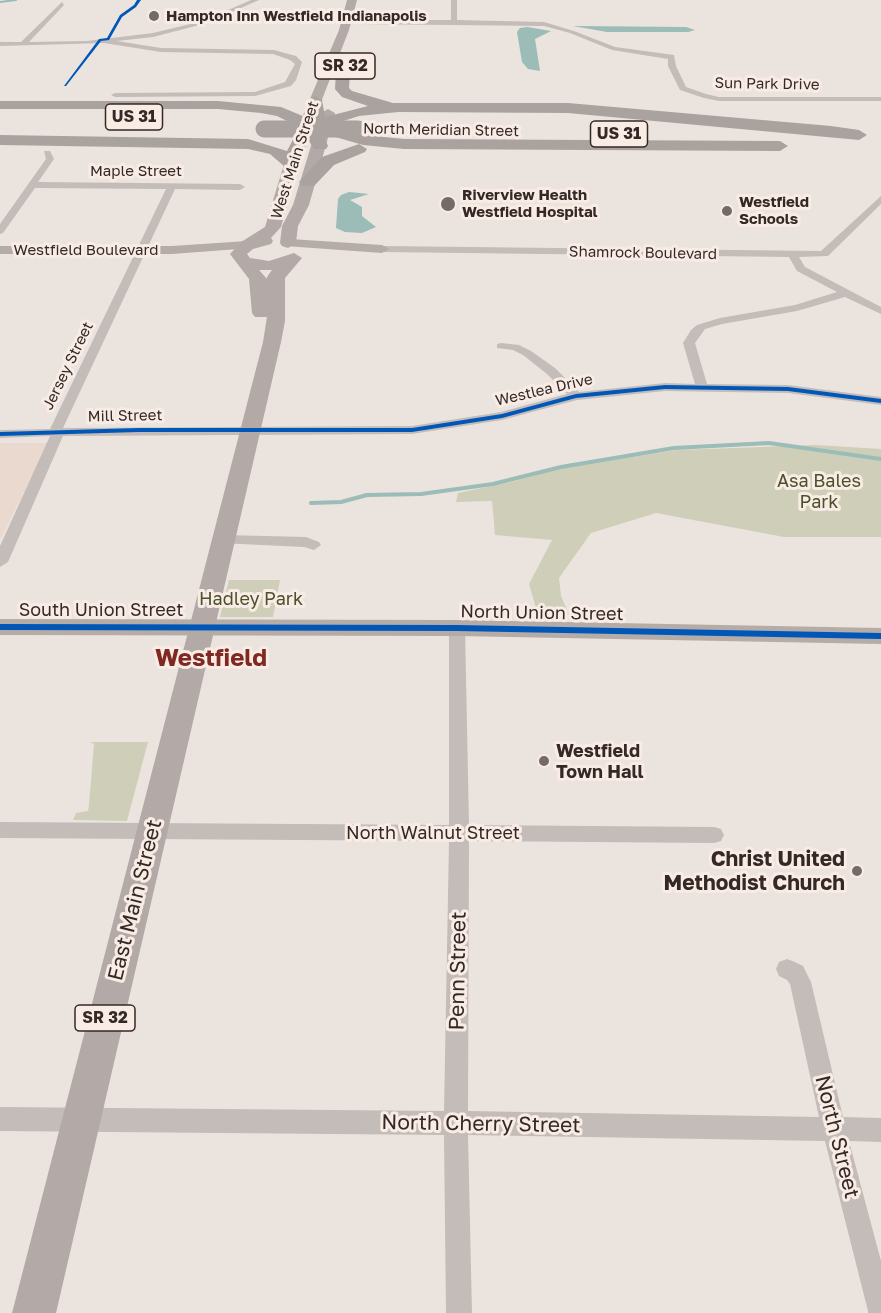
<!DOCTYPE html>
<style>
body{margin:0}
canvas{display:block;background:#ebe3de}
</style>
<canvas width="881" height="1313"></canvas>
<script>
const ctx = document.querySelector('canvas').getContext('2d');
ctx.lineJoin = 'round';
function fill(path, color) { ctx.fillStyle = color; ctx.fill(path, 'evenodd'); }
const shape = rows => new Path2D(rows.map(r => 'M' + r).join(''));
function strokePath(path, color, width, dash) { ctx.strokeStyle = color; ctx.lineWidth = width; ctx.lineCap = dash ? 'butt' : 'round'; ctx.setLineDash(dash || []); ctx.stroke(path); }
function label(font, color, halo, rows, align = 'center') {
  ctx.font = font + ' "Golos Text",sans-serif'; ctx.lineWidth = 6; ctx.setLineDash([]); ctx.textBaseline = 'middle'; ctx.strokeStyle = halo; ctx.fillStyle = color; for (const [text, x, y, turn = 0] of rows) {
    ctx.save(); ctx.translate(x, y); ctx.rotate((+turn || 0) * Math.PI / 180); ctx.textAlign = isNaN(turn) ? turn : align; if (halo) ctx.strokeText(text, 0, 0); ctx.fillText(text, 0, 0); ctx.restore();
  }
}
const green = shape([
 [816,445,881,449,881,537,784,537,656,513,591,533,559,578,561,596,569,615,538,615,529,584,552,540,495,535,492,501,456,502,458,493,511,482,562,468,677,450],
 [229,580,280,580,273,617,220,617],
 [90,742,148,742,127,821,73,820,76,813,88,811,89,805,94,744]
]);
const plaza = shape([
 [0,443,48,443,1,538,0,538]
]);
const water = shape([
 [573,26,686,27,695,30,688,32,607,32],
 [527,27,551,31,535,39,540,71,528,69,522,62,517,32,520,28],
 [349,192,369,194,350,200,362,207,362,216,376,227,362,233,345,232,336,228,338,199,341,195]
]);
const streamFar1 = shape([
 [0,2,16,0]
]);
const stream = shape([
 [311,503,341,502,367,495,421,494,493,484,561,467,674,448,769,443,881,459]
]);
const street = shape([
 [251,0,259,0,207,23,153,37,117,41,161,48,274,50,296,56,302,62,296,80,291,86,255,96,115,97,111,95,115,93,255,92,285,82,295,64,290,60,273,54,161,52,104,43,0,46,0,42,21,42,62,2,64,5,29,42,87,41,153,33,203,21,251,0],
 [451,0,457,0,457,20,544,22,574,31,615,47,674,55,676,66,686,87,706,94,719,97,881,97,881,101,719,101,704,98,680,90,668,66,668,59,612,50,570,33,544,26,357,24,354,22,357,20,451,20,451,0],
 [44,151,50,151,54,159,38,182,240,184,245,187,240,190,175,189,63,428,412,426,501,412,567,394,547,374,523,355,513,350,497,348,497,344,501,343,519,345,531,351,555,368,579,392,665,383,695,384,683,343,691,330,697,325,720,318,795,305,837,292,797,271,789,257,382,252,377,249,382,246,821,251,881,196,881,204,828,256,799,257,805,267,881,307,881,314,845,297,797,311,722,324,705,329,695,343,707,384,788,385,881,397,881,405,788,393,665,391,577,400,502,420,412,434,63,436,8,562,0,567,0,546,50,436,0,438,0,430,50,429,166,189,35,188,3,233,0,234,0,224,46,159,44,151],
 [224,535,306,537,319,542,321,545,314,550,304,547,219,543,217,540,224,535],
 [457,623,463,624,465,628,469,825,714,827,721,829,724,835,721,841,714,843,469,841,468,1111,819,1117,790,984,787,980,779,976,776,969,779,962,787,959,795,962,803,966,811,982,843,1117,881,1118,881,1142,849,1141,881,1261,881,1313,868,1313,868,1311,825,1141,468,1135,472,1313,446,1313,444,1135,0,1131,0,1107,444,1111,449,841,0,838,0,822,449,825,449,628,451,624,457,623]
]);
const secondary = shape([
 [290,239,382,245,389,249,382,253,285,246,283,243,290,239],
 [247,241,252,242,254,245,252,248,172,254,0,254,0,246,172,246,247,241],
 [0,619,457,620,881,628,881,644,457,636,0,635,0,619]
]);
const primary = shape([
 [347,0,357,0,349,30,302,151,281,227,271,238,273,241,271,244,253,249,247,254,250,258,269,261,294,253,302,258,285,278,285,321,281,342,56,1313,12,1313,263,342,267,317,255,317,252,313,249,279,230,254,241,242,265,227,288,151,339,30,347,0],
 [259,270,272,270,267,277,267,285,267,279,259,270],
 [328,109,335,113,309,205,298,226,296,243,288,248,282,246,280,243,282,226,293,205,321,113,328,109]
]);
const highway = shape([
 [343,68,350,72,349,88,352,91,393,103,568,103,831,126,859,130,867,135,859,140,568,113,398,112,359,116,334,124,364,135,404,139,780,141,788,146,780,151,404,149,363,145,332,136,322,131,328,146,326,149,314,149,309,141,301,154,295,156,299,163,291,168,285,167,270,154,248,149,0,145,0,135,248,139,287,151,294,138,303,129,277,116,261,113,218,109,0,109,0,101,218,101,281,107,310,119,308,100,315,96,322,100,325,117,368,106,342,97,335,89,336,72,343,68],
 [359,144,367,149,365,152,334,165,314,186,302,186,299,182,322,157,359,144]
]);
const highwayBridge = shape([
 [264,129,358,129]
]);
const cycleway = shape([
 [137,0,141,0,136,7,122,17,109,40,101,41,66,86,64,86,99,39,107,38,120,15,134,5,137,0],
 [665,385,788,387,881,399,881,403,788,391,665,389,576,398,502,418,412,432,139,432,0,436,0,432,139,428,412,428,502,414,576,394,665,385],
 [0,624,457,625,881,633,881,639,457,631,0,630,0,624]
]);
const markers = [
 [154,16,6,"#746a67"],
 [448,204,8,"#746a67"],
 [727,211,6,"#746a67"],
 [544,761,6,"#746a67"],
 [857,871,6,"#746a67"]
];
const farPoinames = [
 ["Hampton Inn Westfield Indianapolis",166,16],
 ["Riverview Health",462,195],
 ["Westfield Hospital",462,212],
 ["Westfield",739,202],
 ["Schools",739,219]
];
const farStreetnames = [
 ["Sun Park Drive",767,84,1],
 ["North Meridian Street",441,130,1],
 ["West Main Street",295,160,-72],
 ["Maple Street",136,171],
 ["Westfield Boulevard",86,250],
 ["Shamrock Boulevard",643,253,1],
 ["Jersey Street",68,366,-64],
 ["Westlea Drive",544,390,-13],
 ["Mill Street",125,416,-1]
];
const shields = [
 [345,66,60],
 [134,117,57],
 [619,134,57],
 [105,1018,60]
];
const shieldNames = [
 ["SR 32",345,66],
 ["US 31",134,117],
 ["US 31",619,134],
 ["SR 32",105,1018]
];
const parkNames = [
 ["Asa Bales",819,481],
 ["Park",819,502],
 ["Hadley Park",251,599]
];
const streetNames = [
 ["South Union Street",101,610],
 ["North Union Street",542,613,1],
 ["North Walnut Street",433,833]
];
const poiNames = [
 ["Westfield",556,751],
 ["Town Hall",556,772]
];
const nearPoinames = [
 ["Christ United",845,859],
 ["Methodist Church",845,883]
];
const nearStreetnames = [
 ["East Main Street",135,900,-76],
 ["Penn Street",458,971,-89],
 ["North Cherry Street",481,1124,1],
 ["North Street",837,1137,76]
];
const districtNames = [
 ["Westfield",211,658]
];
fill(green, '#cfcfb9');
fill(plaza, '#e9d9ce');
fill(water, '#9bbcb7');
strokePath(streamFar1, '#9bbcb7', 2);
strokePath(stream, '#9bbcb7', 4);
fill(street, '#c4bcb8');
fill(secondary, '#b5aca8');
fill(primary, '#b3aaa7');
fill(highway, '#aaa29e');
strokePath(highwayBridge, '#aaa29e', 17);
fill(cycleway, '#0057b8');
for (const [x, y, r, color] of markers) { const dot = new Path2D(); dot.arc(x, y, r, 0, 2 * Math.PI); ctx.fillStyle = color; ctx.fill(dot); strokePath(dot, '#f8ece5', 2); }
label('bold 15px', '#342927', '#f8ece5', farPoinames, 'left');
label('15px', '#342927', '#f8ece5', farStreetnames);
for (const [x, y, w] of shields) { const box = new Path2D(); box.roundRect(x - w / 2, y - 13, w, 26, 4.5); ctx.fillStyle = '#f8ece5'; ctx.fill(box); strokePath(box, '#342927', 1.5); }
label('bold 16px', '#342927', null, shieldNames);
label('18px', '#4a512b', '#f8ece5', parkNames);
label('18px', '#342927', '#f8ece5', streetNames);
label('bold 18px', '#342927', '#f8ece5', poiNames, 'left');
label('bold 21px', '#342927', '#f8ece5', nearPoinames, 'right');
label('21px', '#342927', '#f8ece5', nearStreetnames);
label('bold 24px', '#802923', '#f8ece5', districtNames);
</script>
